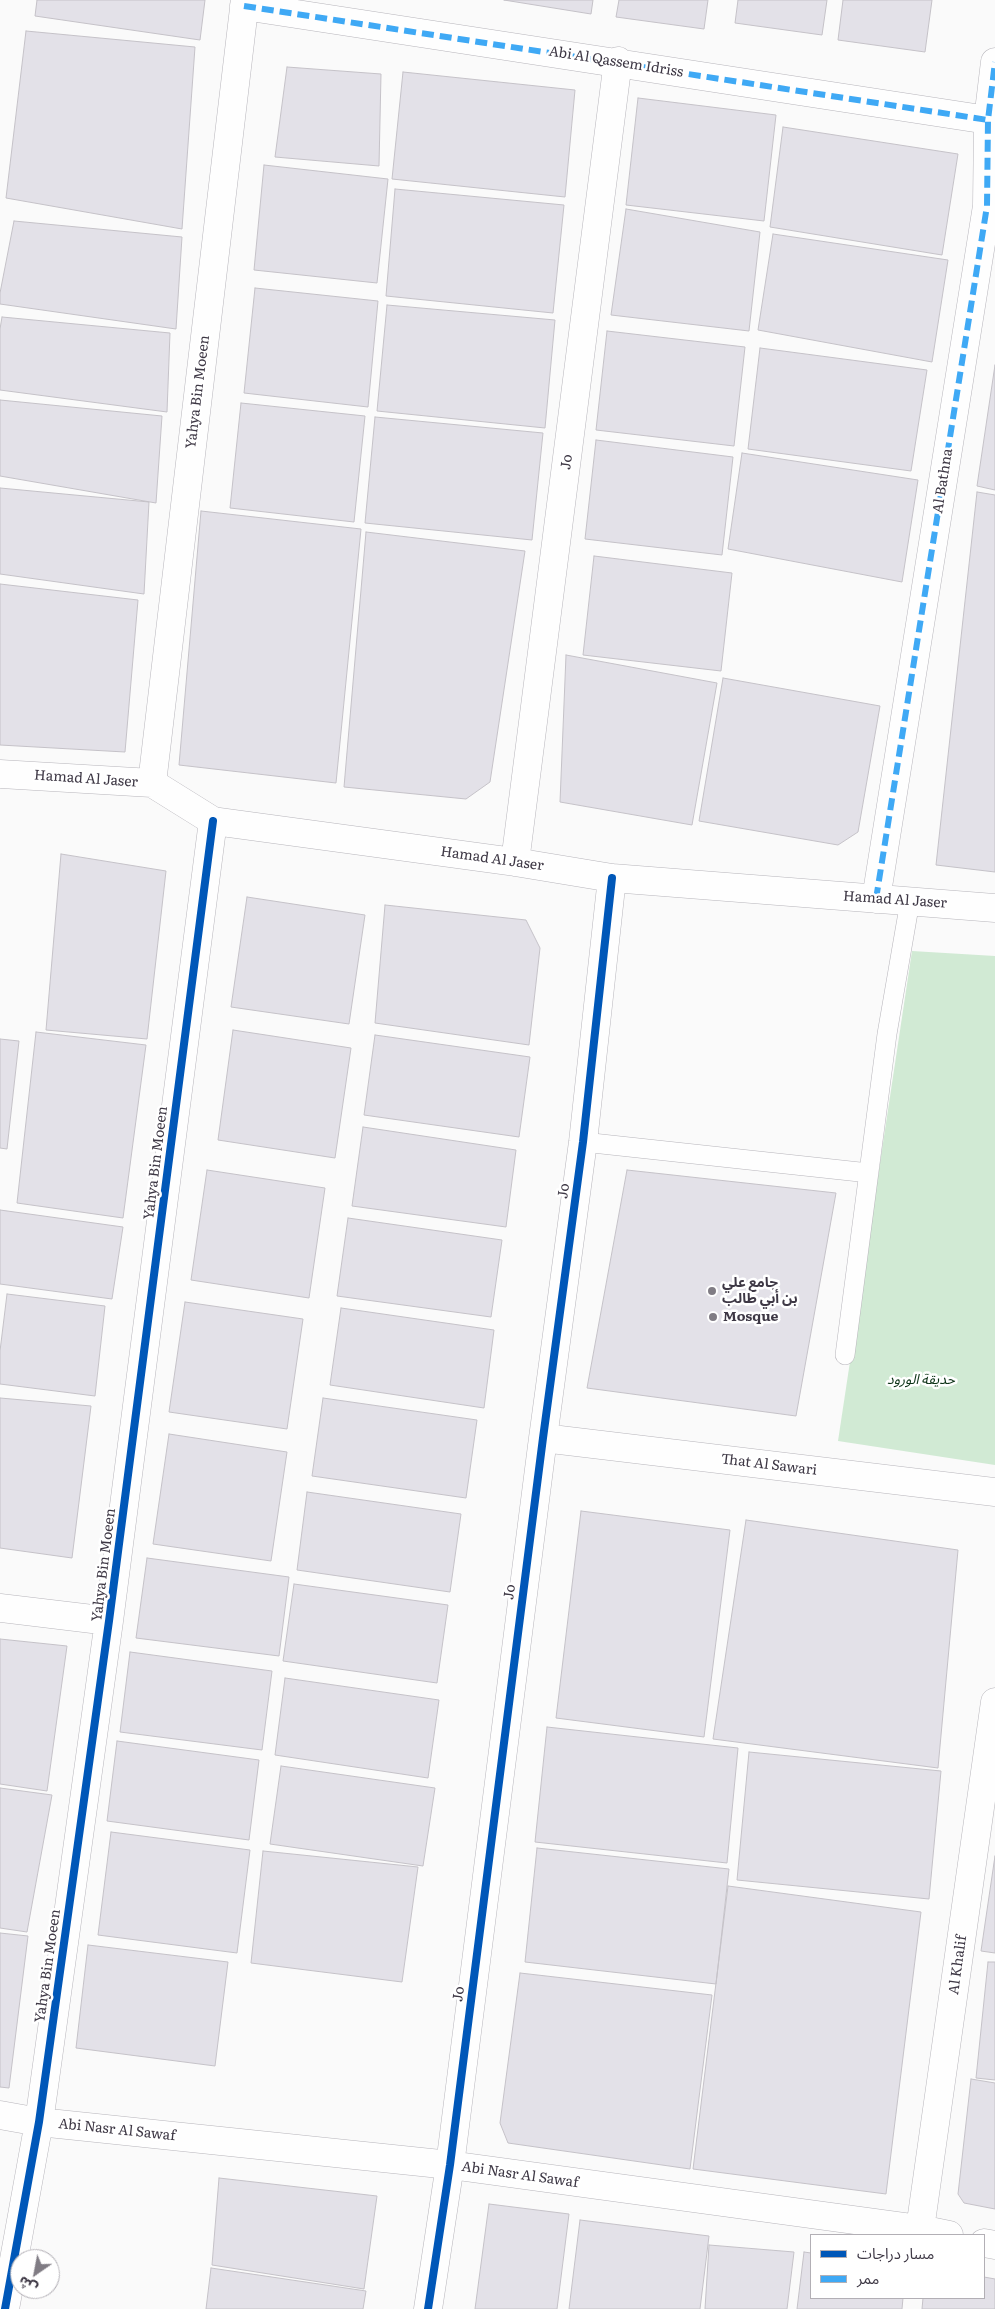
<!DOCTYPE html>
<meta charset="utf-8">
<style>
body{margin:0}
#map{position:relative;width:995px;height:2309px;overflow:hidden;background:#fafafa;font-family:Literata,"Noto Sans Arabic",serif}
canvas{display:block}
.legend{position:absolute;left:810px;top:2234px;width:175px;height:65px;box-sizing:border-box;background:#fff;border:1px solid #b2afb5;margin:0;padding:6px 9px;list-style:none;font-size:15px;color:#3e3845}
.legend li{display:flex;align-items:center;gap:10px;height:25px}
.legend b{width:25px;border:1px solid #b2afb5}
.north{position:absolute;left:10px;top:2249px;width:50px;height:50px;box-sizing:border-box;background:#fff;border:1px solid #b2afb5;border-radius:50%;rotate:213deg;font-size:14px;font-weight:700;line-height:20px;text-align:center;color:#3e3845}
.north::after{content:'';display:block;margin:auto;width:18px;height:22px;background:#807c84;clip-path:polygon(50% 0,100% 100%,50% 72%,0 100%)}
</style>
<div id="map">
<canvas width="995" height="2309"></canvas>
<ul class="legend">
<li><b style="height:6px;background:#0057b8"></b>مسار دراجات</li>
<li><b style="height:6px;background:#3fa9f5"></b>ممر</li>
</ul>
<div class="north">ش</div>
</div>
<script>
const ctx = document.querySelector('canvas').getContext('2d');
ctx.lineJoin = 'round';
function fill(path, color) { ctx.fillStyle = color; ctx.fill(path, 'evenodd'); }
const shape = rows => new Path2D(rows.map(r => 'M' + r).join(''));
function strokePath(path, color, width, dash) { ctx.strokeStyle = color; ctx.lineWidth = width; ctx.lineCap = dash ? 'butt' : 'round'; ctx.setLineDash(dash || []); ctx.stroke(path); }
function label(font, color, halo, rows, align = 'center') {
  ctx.font = font + ' Literata,"Noto Sans Arabic",serif'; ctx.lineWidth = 5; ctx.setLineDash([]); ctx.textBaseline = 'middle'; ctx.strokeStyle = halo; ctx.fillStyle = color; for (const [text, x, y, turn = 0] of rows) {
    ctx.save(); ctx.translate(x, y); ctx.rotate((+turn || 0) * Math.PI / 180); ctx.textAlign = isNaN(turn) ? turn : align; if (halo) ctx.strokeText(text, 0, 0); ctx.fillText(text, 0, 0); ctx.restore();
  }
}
const green = shape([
 [912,951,995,956,995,1465,838,1441]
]);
const building = shape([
 [37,0,205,0,200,40,35,16,37,0],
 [504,0,593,0,591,14,504,0],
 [619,0,708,0,704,29,616,17,619,0],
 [738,0,827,0,822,35,735,23,738,0],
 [843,0,932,0,925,52,838,40,843,0],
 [26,31,195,47,182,229,6,198,26,31],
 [287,67,381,74,379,166,275,157,287,67],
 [403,72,575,90,565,197,392,179,403,72],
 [638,98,776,115,764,221,626,205,638,98],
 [783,127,958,154,942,255,770,227,783,127],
 [264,165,388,179,377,283,254,270,264,165],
 [395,189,564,205,553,313,386,296,395,189],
 [626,209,760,232,749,331,611,315,626,209],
 [14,221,182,237,176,329,0,304,0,293,14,221],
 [773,234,948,260,932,362,758,330,773,234],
 [255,288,378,301,368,407,244,393,255,288],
 [387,305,555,320,545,428,377,411,387,305],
 [2,317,170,333,167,412,0,390,0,329,2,317],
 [607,331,745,347,734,446,596,430,607,331],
 [760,348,927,370,911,471,748,449,760,348],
 [995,365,995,490,977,486,995,365],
 [0,400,162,416,156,503,0,476,0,400],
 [241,403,365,416,354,522,230,508,241,403],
 [375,417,543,433,532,540,365,523,375,417],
 [596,440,733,457,722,555,585,539,596,440],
 [742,453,918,480,902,582,728,549,742,453],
 [0,488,149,502,144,594,0,574,0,488],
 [977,492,995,495,995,872,936,865,977,492],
 [201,511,361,529,336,783,179,765,201,511],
 [366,532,525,551,490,782,466,799,344,787,366,532],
 [594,556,732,573,721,671,583,655,594,556],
 [0,584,138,600,125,752,0,745,0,584],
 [566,655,717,683,692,825,560,802,566,655],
 [723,678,880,706,858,832,838,845,699,821,723,678],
 [61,854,166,871,147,1039,46,1030,61,854],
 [247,897,365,915,349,1024,231,1007,247,897],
 [385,905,526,920,540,948,529,1045,375,1023,385,905],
 [233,1030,351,1048,335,1158,218,1140,233,1030],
 [36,1032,146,1045,123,1218,17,1203,36,1032],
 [375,1035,530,1057,519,1137,364,1115,375,1035],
 [0,1039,19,1041,7,1149,0,1148,0,1039],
 [363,1127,516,1150,506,1227,352,1206,363,1127],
 [207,1170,325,1188,309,1298,191,1280,207,1170],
 [627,1170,836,1193,796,1416,587,1388,627,1170],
 [0,1210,123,1227,112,1299,0,1284,0,1210],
 [348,1218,502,1240,491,1317,337,1296,348,1218],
 [7,1294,105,1306,95,1396,0,1384,0,1351,7,1294],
 [185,1302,303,1319,287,1429,169,1412,185,1302],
 [341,1308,494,1330,484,1408,330,1385,341,1308],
 [0,1398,91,1406,72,1558,0,1548,0,1398],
 [323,1398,477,1420,466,1498,312,1476,323,1398],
 [169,1434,287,1452,271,1561,153,1544,169,1434],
 [307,1492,461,1514,450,1592,297,1570,307,1492],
 [581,1511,730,1530,704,1737,556,1718,581,1511],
 [746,1520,958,1550,938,1768,713,1739,746,1520],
 [147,1558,289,1577,279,1656,136,1638,147,1558],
 [294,1584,448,1605,437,1683,283,1661,294,1584],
 [0,1639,67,1646,47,1791,0,1784,0,1639],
 [130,1652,272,1671,262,1750,120,1732,130,1652],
 [285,1678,439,1700,428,1778,275,1755,285,1678],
 [547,1727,738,1748,727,1863,535,1842,547,1727],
 [117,1741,259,1760,249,1840,107,1821,117,1741],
 [749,1752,941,1771,929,1899,737,1880,749,1752],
 [281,1766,435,1788,423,1866,270,1844,281,1766],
 [0,1788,52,1795,27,1932,0,1928,0,1788],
 [111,1832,250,1850,237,1953,98,1935,111,1832],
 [537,1848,729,1869,716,1984,525,1962,537,1848],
 [263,1851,418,1867,402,1982,251,1963,263,1851],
 [995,1856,995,1953,981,1951,995,1856],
 [728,1886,921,1912,886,2194,693,2169,728,1886],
 [0,1933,28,1936,9,2088,0,2087,0,1933],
 [88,1945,228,1962,215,2066,76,2048,88,1945],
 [988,1962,995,1962,995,2080,976,2078,988,1962],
 [520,1973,712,1995,690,2169,508,2143,500,2123,520,1973],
 [971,2079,995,2083,995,2209,964,2203,958,2194,971,2079],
 [219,2178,377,2196,364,2289,212,2265,219,2178],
 [489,2204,569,2214,557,2309,475,2309,489,2204],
 [580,2220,709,2236,700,2309,569,2309,580,2220],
 [709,2245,794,2252,787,2309,705,2309,709,2245],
 [804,2252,811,2253,811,2298,903,2298,902,2309,797,2309,804,2252],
 [211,2268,366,2291,363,2309,206,2309,211,2268],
 [984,2277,995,2279,995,2309,922,2309,923,2298,984,2298,984,2277]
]);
const service = shape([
 [583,1142,869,1173],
 [845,1355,887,1034,910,901]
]);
const minor = shape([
 [244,6,988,120],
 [0,774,152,783,213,821,515,862,612,878,995,908],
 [152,783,245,0],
 [515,862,618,61],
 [876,899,987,206,988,120,995,62],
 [543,1438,995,1492],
 [0,1608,109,1621],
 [0,2115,39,2122,450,2165,920,2229,949,2235],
 [920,2229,995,1702],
 [984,2243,995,2245],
 [5,2309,39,2122,109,1621,213,821],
 [428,2309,450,2165,543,1438,583,1142,612,878]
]);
const quiet = shape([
 [244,6,988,120],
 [876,899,987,206,988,120,995,62]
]);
const cycleway = shape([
 [5,2309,39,2122,109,1621,213,821],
 [428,2309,450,2165,543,1438,583,1142,612,878]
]);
const markers = [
 [712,1291,5,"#807c84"],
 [713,1317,5,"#807c84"]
];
const streetNames = [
 ["Abi Al Qassem Idriss",616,62,9],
 ["Yahya Bin Moeen",198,392,-83],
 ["Jo",567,462,-83],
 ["Al Bathna",943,481,-81],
 ["Hamad Al Jaser",86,779,4],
 ["Hamad Al Jaser",492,859,8],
 ["Hamad Al Jaser",895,900,4],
 ["Yahya Bin Moeen",156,1163,-83],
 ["Jo",564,1191,-82],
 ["That Al Sawari",769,1465,7],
 ["Yahya Bin Moeen",104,1565,-83],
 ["Jo",510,1592,-83],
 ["Al Khalif",958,1965,-82],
 ["Yahya Bin Moeen",48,1966,-82],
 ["Jo",459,1994,-83],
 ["Abi Nasr Al Sawaf",117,2130,6],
 ["Abi Nasr Al Sawaf",520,2175,8]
];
const poiNames = [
 ["جامع علي",722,1283],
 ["بن أبي طالب",722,1299],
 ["Mosque",723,1317]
];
const parkNames = [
 ["حديقة الورود",921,1380]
];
fill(green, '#d1ead4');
fill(building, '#e3e1e8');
strokePath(building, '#c5c2c8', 1);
strokePath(service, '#b7b5bb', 20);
strokePath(minor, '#b7b5bb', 29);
strokePath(service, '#fefefe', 19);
strokePath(minor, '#fefefe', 28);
strokePath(quiet, '#3fa9f5', 6, [12, 6]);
strokePath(cycleway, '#0057b8', 8);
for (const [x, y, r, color] of markers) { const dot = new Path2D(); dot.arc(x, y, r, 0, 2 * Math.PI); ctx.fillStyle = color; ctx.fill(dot); strokePath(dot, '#fff', 2); }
label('14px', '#3e3845', '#fff', streetNames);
label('bold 14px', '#3e3845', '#fff', poiNames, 'left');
label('italic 14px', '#0d3317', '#fff', parkNames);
</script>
